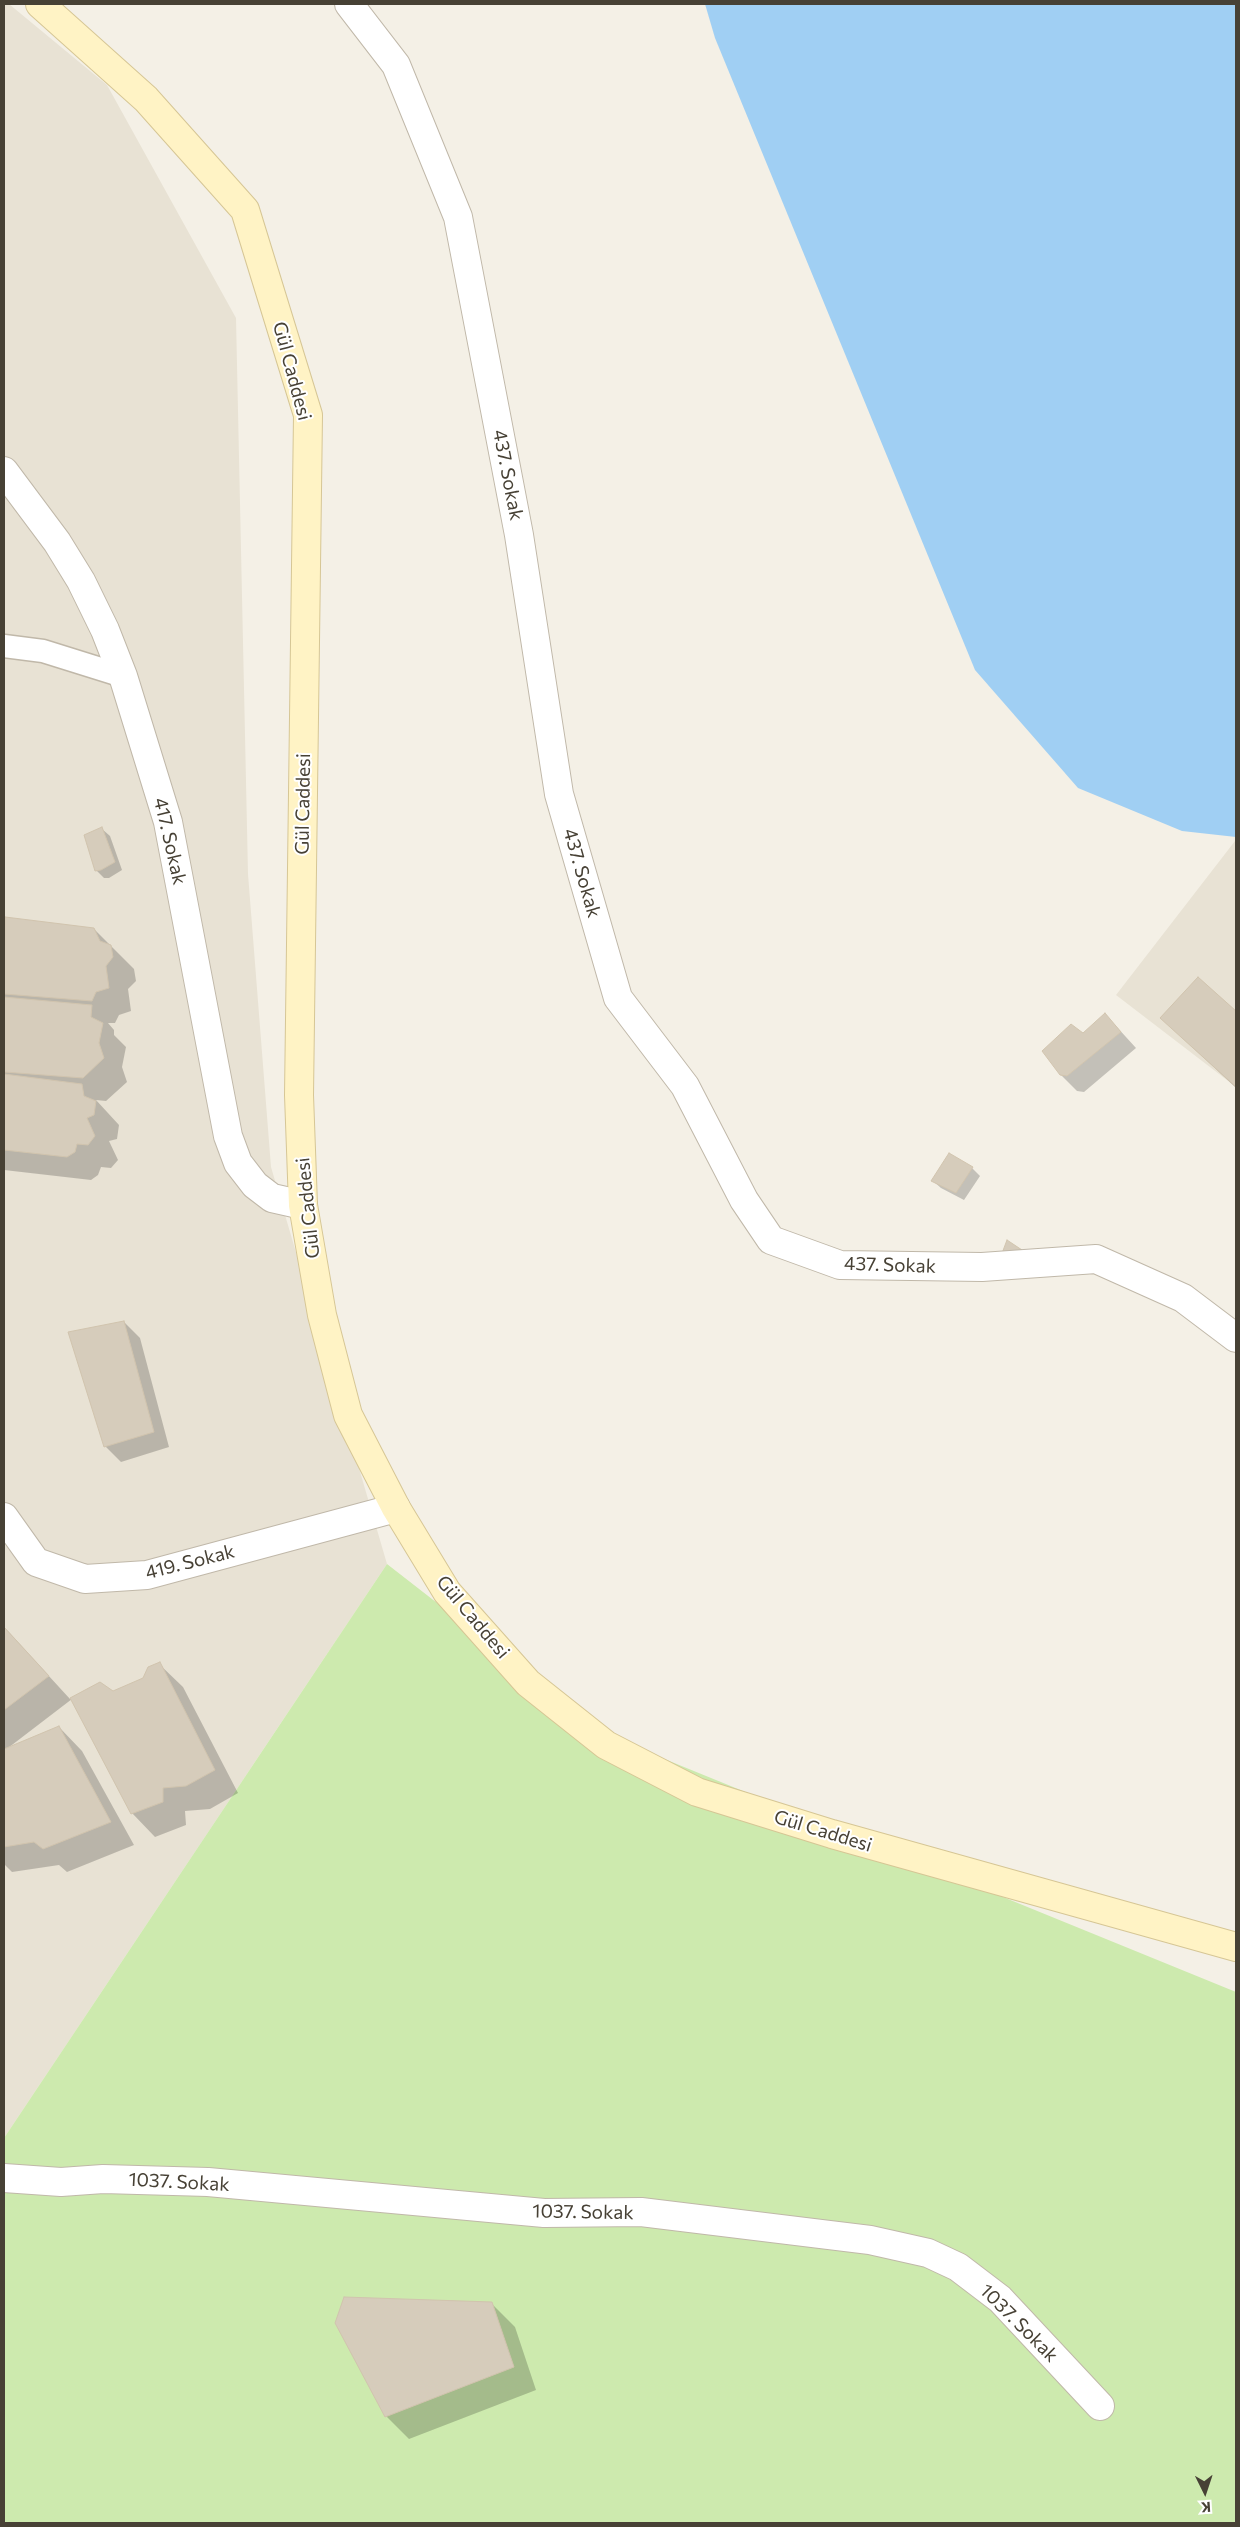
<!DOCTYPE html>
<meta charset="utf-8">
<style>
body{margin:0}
#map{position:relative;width:1240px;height:2527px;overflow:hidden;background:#f4f0e6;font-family:Commissioner,sans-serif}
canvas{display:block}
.frame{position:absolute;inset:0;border:5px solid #474135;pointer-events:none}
.north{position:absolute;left:1180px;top:2467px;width:50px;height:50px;-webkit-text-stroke:4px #fff;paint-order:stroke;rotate:176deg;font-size:14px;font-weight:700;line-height:20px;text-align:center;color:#474135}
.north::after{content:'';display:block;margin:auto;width:18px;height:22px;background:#474135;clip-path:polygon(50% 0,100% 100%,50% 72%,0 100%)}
</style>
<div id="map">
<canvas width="1240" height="2527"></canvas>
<div class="frame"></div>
<div class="north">K</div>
</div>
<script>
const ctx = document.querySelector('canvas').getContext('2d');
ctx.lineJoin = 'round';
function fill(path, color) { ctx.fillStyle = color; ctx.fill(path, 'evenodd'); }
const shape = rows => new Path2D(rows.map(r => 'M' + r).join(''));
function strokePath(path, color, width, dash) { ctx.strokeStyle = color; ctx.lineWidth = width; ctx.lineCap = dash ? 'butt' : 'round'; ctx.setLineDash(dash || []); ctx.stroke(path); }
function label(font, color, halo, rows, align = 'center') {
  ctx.font = font + ' Commissioner,sans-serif'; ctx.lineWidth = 4; ctx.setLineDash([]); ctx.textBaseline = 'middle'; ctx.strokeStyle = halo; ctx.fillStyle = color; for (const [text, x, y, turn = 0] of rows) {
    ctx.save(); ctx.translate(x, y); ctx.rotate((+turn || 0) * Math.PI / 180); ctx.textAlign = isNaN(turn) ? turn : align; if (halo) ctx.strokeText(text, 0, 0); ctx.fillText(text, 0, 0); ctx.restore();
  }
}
const residential = shape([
 [4,4,9,4,107,85,236,318,248,874,271,1167,387,1564,4,2138],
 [1235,841,1236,841,1236,1087,1116,995]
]);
const green = shape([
 [387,1564,608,1736,1236,1992,1236,2523,4,2523,4,2138]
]);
const water = shape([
 [705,4,1236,4,1236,837,1182,831,1078,788,975,670,715,38]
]);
const shadow = shape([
 [102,829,110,836,122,870,109,878,104,878,96,870],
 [6,918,94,929,134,969,136,981,128,989,131,1011,119,1015,115,1023,108,1023,114,1030,114,1035,126,1047,122,1067,127,1082,106,1101,96,1100,119,1125,117,1139,109,1141,118,1160,111,1168,101,1167,98,1175,91,1180,4,1170,4,937],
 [1198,978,1236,1013,1236,1088,1162,1018],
 [1105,1014,1136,1048,1084,1092,1077,1091,1061,1075,1083,1034],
 [972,1168,980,1176,964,1200,941,1188,933,1181],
 [124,1322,140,1338,169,1447,121,1462,105,1446],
 [4,1627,70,1699,100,1683,113,1692,144,1679,159,1664,183,1687,238,1793,210,1809,185,1811,186,1825,155,1837,132,1813,72,1699,8,1748,59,1727,82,1751,134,1845,67,1872,59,1865,12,1872,4,1864],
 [491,2303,515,2327,536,2390,409,2439,386,2416]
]);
const building = shape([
 [102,827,115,862,101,870,95,871,84,835,102,827],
 [5,917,94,928,100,941,111,945,113,957,106,966,109,988,96,992,92,1001,4,994,5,917],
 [1198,977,1236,1011,1236,1087,1160,1018,1198,977],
 [4,997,92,1005,91,1017,103,1023,99,1043,104,1058,83,1078,4,1072,4,997],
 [1105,1013,1121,1032,1067,1076,1060,1075,1042,1051,1071,1024,1083,1033,1105,1013],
 [4,1074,82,1084,84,1096,96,1101,94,1115,87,1118,95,1136,88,1145,77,1144,75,1152,67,1157,4,1150,4,1074],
 [949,1153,973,1167,956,1193,931,1181,949,1153],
 [1007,1240,1022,1250,1015,1262,1001,1256,1007,1240],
 [124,1321,154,1432,104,1447,68,1332,124,1321],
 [4,1627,49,1676,4,1710,4,1627],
 [160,1662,215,1770,186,1786,163,1788,163,1802,131,1814,70,1698,100,1682,113,1691,143,1678,148,1667,160,1662],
 [59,1726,111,1822,43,1849,34,1842,4,1847,4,1749,59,1726],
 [344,2297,492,2302,514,2367,385,2417,335,2323,344,2297]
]);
const lane = shape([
 [4,646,43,651,123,676]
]);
const street = shape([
 [349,4,396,65,458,217,519,535,559,794,618,998,685,1086,744,1200,771,1240,840,1265,982,1267,1096,1259,1183,1298,1236,1338],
 [4,471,57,542,81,581,105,630,123,676,168,822,228,1136,238,1163,255,1185,272,1198,303,1205],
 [4,1517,36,1562,85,1579,147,1575,396,1508],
 [4,2178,61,2182,103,2179,208,2182,544,2213,641,2212,870,2240,928,2253,958,2267,1000,2299,1100,2406]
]);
const secondary = shape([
 [40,4,146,99,245,210,308,415,299,1095,303,1205,322,1315,348,1415,396,1508,447,1592,528,1683,606,1745,697,1792,832,1834,1236,1947]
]);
const streetNames = [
 ["Gül Caddesi",292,371,75],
 ["437. Sokak",508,475,79],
 ["Gül Caddesi",303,804,-89],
 ["417. Sokak",170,841,77],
 ["437. Sokak",582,873,74],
 ["Gül Caddesi",308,1208,-96],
 ["437. Sokak",890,1265,2],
 ["419. Sokak",190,1562,-14],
 ["Gül Caddesi",473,1617,50],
 ["Gül Caddesi",823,1831,17],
 ["1037. Sokak",179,2182,3],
 ["1037. Sokak",583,2212,1],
 ["1037. Sokak",1019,2323,45]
];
fill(residential, '#e8e2d4');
fill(green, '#cdeaae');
fill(water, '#a0cff3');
fill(shadow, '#0003');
fill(building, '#d6ccbb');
strokePath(building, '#d1c4ae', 1);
strokePath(lane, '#c0b8a9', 25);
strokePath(street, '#c0b8a9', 30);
strokePath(secondary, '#d6c695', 30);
strokePath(lane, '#fff', 22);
strokePath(street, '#fff', 28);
strokePath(secondary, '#fff3c5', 28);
label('19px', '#474135', '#fff', streetNames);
</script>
